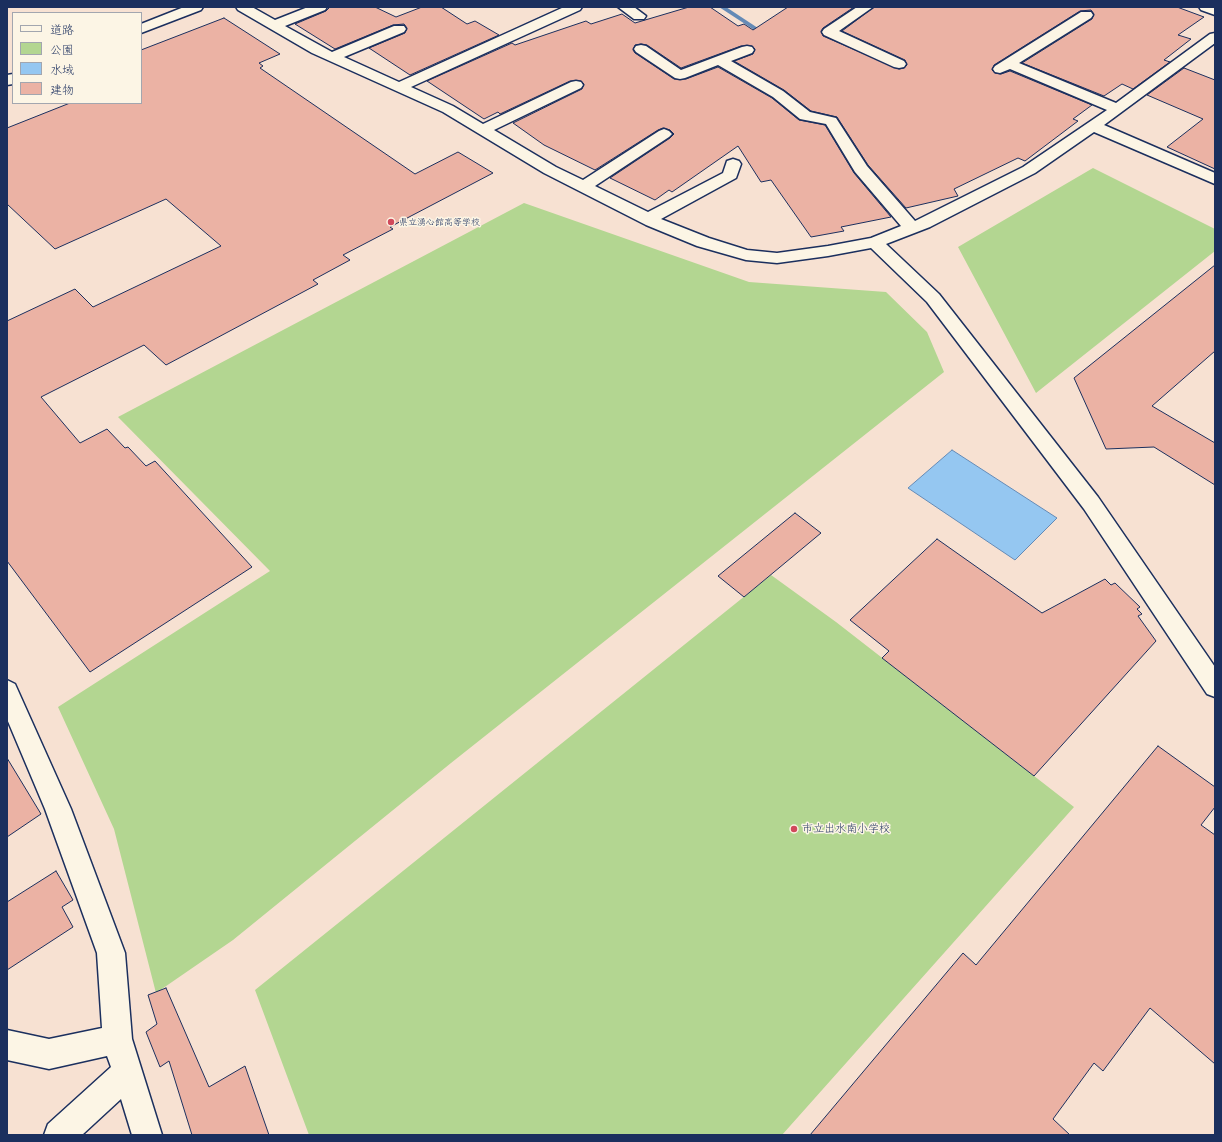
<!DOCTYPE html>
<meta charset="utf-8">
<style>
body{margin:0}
#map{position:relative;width:1222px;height:1142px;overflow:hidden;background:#f7e1d2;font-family:"Comic Neue","Klee One",sans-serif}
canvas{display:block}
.frame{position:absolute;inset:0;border:8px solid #1b2f5e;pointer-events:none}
.legend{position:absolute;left:12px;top:12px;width:130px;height:92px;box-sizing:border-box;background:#fcf5e5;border:1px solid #a2a6af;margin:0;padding:5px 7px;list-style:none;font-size:12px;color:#1b2f5e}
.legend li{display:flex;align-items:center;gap:8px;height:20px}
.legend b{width:20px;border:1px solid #a2a6af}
</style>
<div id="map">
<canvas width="1222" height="1142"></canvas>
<div class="frame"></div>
<ul class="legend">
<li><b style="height:5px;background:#fcf5e5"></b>道路</li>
<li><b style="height:11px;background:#b3d691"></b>公園</li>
<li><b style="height:11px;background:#95c7f1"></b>水域</li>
<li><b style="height:11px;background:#ebb2a4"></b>建物</li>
</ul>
</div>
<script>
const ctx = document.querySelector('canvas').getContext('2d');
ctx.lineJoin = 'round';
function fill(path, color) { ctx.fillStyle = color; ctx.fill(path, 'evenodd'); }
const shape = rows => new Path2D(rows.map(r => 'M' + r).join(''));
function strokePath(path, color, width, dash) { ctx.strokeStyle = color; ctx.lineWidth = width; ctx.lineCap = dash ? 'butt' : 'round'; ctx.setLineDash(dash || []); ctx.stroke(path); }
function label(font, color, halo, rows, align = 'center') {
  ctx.font = font + ' "Comic Neue","Klee One",sans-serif'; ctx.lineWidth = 3; ctx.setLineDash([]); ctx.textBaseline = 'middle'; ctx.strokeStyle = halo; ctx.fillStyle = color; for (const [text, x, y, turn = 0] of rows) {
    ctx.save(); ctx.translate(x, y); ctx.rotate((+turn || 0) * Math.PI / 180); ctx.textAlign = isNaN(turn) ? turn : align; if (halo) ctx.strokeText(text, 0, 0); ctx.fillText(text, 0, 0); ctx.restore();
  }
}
const green = shape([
 [1093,168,1215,229,1215,251,1036,393,958,247],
 [524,203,749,282,886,292,927,332,944,372,451,763,233,940,156,993,114,829,58,707,270,571,118,417],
 [771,575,836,622,1074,807,782,1135,309,1135,255,990]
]);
const water = shape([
 [952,450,1057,518,1015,560,908,488,952,450]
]);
const stream = shape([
 [719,7,726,7,770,36,765,37,719,7]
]);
const building = shape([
 [330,7,375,7,396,17,422,7,441,7,467,24,475,21,499,35,410,75,369,48,405,33,407,28,404,24,393,25,335,49,295,24,326,11,330,7],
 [689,7,710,7,738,26,744,24,753,30,788,7,854,7,823,28,821,31,823,36,899,69,904,68,907,65,905,60,842,31,874,7,1177,7,1204,17,1178,35,1191,39,1164,60,1170,62,1133,89,1122,84,1104,96,1022,63,1092,19,1094,14,1091,10,1080,11,994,65,992,70,995,73,1001,74,1010,71,1092,105,1073,119,1078,121,1025,161,1018,158,954,189,958,196,906,208,868,165,837,117,811,111,784,90,734,61,753,54,755,49,752,46,741,46,681,68,647,45,641,44,635,45,633,50,635,53,674,79,686,79,718,67,772,98,799,120,825,125,854,173,891,217,841,227,844,231,811,237,771,180,761,182,738,146,672,192,669,190,655,200,610,178,670,138,674,134,670,130,663,128,658,130,595,170,544,145,513,123,582,89,584,84,581,81,570,81,500,114,498,112,484,119,427,81,512,43,515,45,586,21,591,24,622,14,635,23,689,7],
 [224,18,280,54,259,63,263,66,260,68,415,174,458,152,493,173,390,227,393,229,343,255,350,260,313,280,318,284,166,365,144,345,41,397,80,443,107,429,125,448,128,447,146,466,155,461,252,567,90,672,7,561,7,321,75,289,93,307,221,246,166,199,55,249,7,204,7,128,70,103,141,103,141,50,224,18],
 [1184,68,1215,80,1215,169,1167,147,1203,119,1147,95,1184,68],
 [1215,265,1215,351,1152,406,1215,443,1215,485,1154,447,1106,449,1074,378,1215,265],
 [795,513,821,533,744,597,718,576,795,513],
 [937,539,1042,613,1105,579,1111,585,1115,583,1140,607,1137,609,1142,614,1138,616,1156,641,1034,776,882,658,889,651,850,620,937,539],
 [1158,746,1215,787,1215,807,1201,825,1215,835,1215,1064,1150,1008,1103,1071,1094,1063,1053,1119,1070,1135,810,1135,963,953,976,965,1158,746],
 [7,758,41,814,7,837,7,758],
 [56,871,73,900,62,907,73,927,7,970,7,902,56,871],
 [166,988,209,1087,245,1066,269,1135,192,1135,169,1061,160,1067,146,1032,157,1024,148,995,166,988]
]);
const street = shape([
 [184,7,203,7,201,10,141,33,141,24,184,7],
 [236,7,252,7,275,20,308,7,327,7,325,10,285,26,332,52,394,26,404,26,406,29,404,32,344,57,399,82,564,7,582,7,580,10,411,87,453,106,483,124,571,82,576,81,581,82,583,85,581,88,494,130,556,167,583,180,659,131,664,129,669,131,672,134,669,137,595,186,648,212,723,173,727,161,733,159,739,161,741,164,736,178,661,219,709,238,747,250,777,253,828,246,871,238,901,226,855,172,826,124,800,119,773,97,718,65,685,78,680,79,675,78,636,52,634,49,636,46,641,45,646,46,681,70,742,47,747,46,752,47,754,50,752,53,731,61,783,91,810,112,836,118,867,166,915,221,1023,167,1107,110,1010,69,1000,73,995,72,993,69,995,66,1081,12,1091,12,1093,15,1091,18,1019,63,1116,103,1210,34,1215,33,1215,43,1104,125,1215,173,1215,184,1094,132,1035,173,930,227,886,244,939,294,1098,497,1215,667,1215,697,1207,694,1084,509,927,302,871,248,828,256,777,263,746,260,697,246,646,225,544,173,443,112,312,53,238,10,236,7],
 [618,7,634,7,646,16,644,19,634,19,618,7],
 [857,7,873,7,839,31,904,61,906,64,904,67,899,68,894,67,824,35,822,32,824,29,857,7],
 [1199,7,1215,7,1215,15,1201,10,1199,7],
 [13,74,13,84,7,85,7,75,13,74],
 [7,680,15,684,71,809,125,953,132,1039,162,1135,132,1135,121,1099,82,1135,44,1135,48,1124,111,1067,107,1056,49,1069,7,1060,7,1030,49,1039,102,1028,97,953,45,809,7,719,7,680]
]);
const markers = [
 [391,222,4,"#d1495b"],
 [794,829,4,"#d1495b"]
];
const farPoinames = [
 ["県立湧心館高等学校",399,222]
];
const poiNames = [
 ["市立出水南小学校",802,829]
];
fill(green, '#b3d691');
fill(water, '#95c7f1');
strokePath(water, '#648ab6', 1);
fill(stream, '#648ab6');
fill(building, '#ebb2a4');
strokePath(building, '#1b2f5e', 1);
strokePath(street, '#1b2f5e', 3);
fill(street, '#fcf5e5');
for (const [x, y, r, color] of markers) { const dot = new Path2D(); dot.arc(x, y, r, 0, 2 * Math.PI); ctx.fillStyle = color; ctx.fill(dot); strokePath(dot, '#fcf5e5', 1.5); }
label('9px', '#1b2f5e', '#fcf5e5', farPoinames, 'left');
label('11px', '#1b2f5e', '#fcf5e5', poiNames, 'left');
</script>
